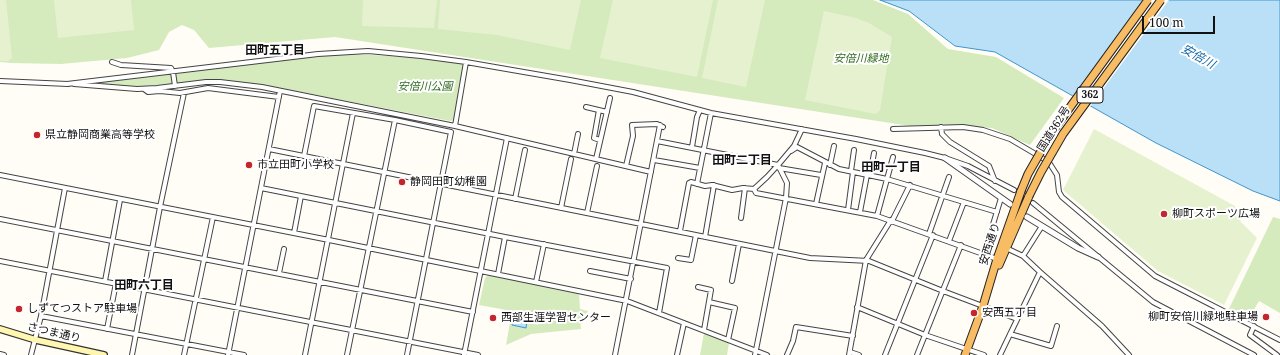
<!DOCTYPE html>
<meta charset="utf-8">
<style>
body{margin:0}
#map{position:relative;width:1280px;height:355px;overflow:hidden;background:#fffdf5;font-family:"Noto Serif",serif}
canvas{display:block}
.scale{position:absolute;left:1142px;top:16px;width:73px;height:18px;box-sizing:border-box;border:2px solid #111;border-top:0;padding-left:5px;font-size:12px;line-height:14px;white-space:nowrap;color:#111;-webkit-text-stroke:3px #fff;paint-order:stroke}
</style>
<div id="map">
<canvas width="1280" height="355"></canvas>
<div class="scale">100 m</div>
</div>
<script>
const ctx = document.querySelector('canvas').getContext('2d');
ctx.lineJoin = 'round';
function fill(path, color) { ctx.fillStyle = color; ctx.fill(path, 'evenodd'); }
const shape = rows => new Path2D(rows.map(r => 'M' + r).join(''));
function strokePath(path, color, width, dash) { ctx.strokeStyle = color; ctx.lineWidth = width; ctx.lineCap = dash ? 'butt' : 'round'; ctx.setLineDash(dash || []); ctx.stroke(path); }
function label(font, color, halo, rows, align = 'center') {
  ctx.font = font + ' "Noto Serif","Noto Sans JP",serif'; ctx.lineWidth = 4; ctx.setLineDash([]); ctx.textBaseline = 'middle'; ctx.strokeStyle = halo; ctx.fillStyle = color; for (const [text, x, y, turn = 0] of rows) {
    ctx.save(); ctx.translate(x, y); ctx.rotate((+turn || 0) * Math.PI / 180); ctx.textAlign = isNaN(turn) ? turn : align; if (halo) ctx.strokeText(text, 0, 0); ctx.fillText(text, 0, 0); ctx.restore();
  }
}
const green = shape([
 [0,0,873,0,908,14,948,49,996,57,1064,98,1030,145,992,128,942,125,910,126,335,37,209,48,194,30,182,25,169,32,159,50,127,58,61,64,11,63,0,62],
 [352,54,427,58,465,63,454,120,450,121,264,85,230,81,220,80,134,87,79,83,313,56],
 [1273,217,1280,219,1280,313,1259,301,1248,320,1228,311],
 [488,275,579,293,580,309,588,311,586,320,580,319,581,329,531,334,506,345,512,311,479,305,485,278],
 [704,333,729,343,727,355,700,355]
]);
const pitch = shape([
 [0,0,6,0,12,58,8,61,0,61],
 [54,0,131,0,134,30,58,38],
 [363,0,437,0,434,28,362,26],
 [440,0,581,0,570,50,497,35,438,29],
 [613,0,713,0,697,77,600,58],
 [718,0,765,0,746,87,702,78],
 [824,11,856,18,869,23,892,37,880,110,876,114,805,100],
 [1094,129,1235,206,1241,222,1257,238,1224,305,1158,271,1063,190]
]);
const water = shape([
 [880,0,1280,0,1280,201,1253,191,1156,143,995,52,955,46,909,11,880,0],
 [513,318,527,321,526,328,512,325,513,318]
]);
const pier = shape([
 [1143,0,1169,0,1089,108,1071,98]
]);
const minor = shape([
 [112,62,121,65,171,68,173,72,175,86],
 [0,81,68,84],
 [67,84,318,54,368,51,421,56,466,62,570,80,633,92,711,113,856,139,925,153,945,158,968,166,1014,190],
 [74,84,137,89,157,88,206,82,220,82,262,87,455,126,651,172],
 [144,89,148,92,160,91,180,93,208,88,279,97],
 [586,107,607,112],
 [599,110,594,138,600,140],
 [455,126,466,62],
 [941,127,942,134,950,142,989,166,995,181],
 [893,129,963,127,983,130,1010,139,1044,159,1050,164,1057,175,1059,192,1062,197,1155,276,1280,340],
 [657,141,778,165,767,177,754,189,743,188,732,190,712,185,705,186,691,182,689,183,680,231],
 [692,147,697,117,700,110],
 [269,149,810,258,869,261,943,291,1017,319],
 [791,151,797,147,839,169,887,179,997,212],
 [574,154,578,134],
 [304,156,314,106,395,120,451,132,407,355],
 [596,159,610,98],
 [654,160,700,168],
 [830,165,834,146],
 [626,166,633,136,632,125,657,124,663,127],
 [779,168,821,175],
 [851,171,854,150],
 [0,175,329,240,627,301,767,355],
 [870,175,874,153],
 [697,184,711,113],
 [261,188,505,237],
 [754,189,756,193,877,216,997,259],
 [515,199,525,150],
 [1033,203,1153,302,1254,355],
 [816,204,825,163],
 [561,208,571,159],
 [848,210,853,172],
 [860,212,867,175],
 [587,213,597,166],
 [877,216,893,157],
 [741,218,745,188],
 [0,219,473,312],
 [892,221,910,185],
 [294,233,301,196],
 [929,234,949,177],
 [705,237,714,185],
 [949,241,964,202],
 [1006,248,1023,256,1040,272,1102,326,1129,355],
 [984,254,1001,198],
 [1023,256,1042,226],
 [678,258,691,260,696,235],
 [0,261,478,355],
 [590,271,631,279],
 [279,273,284,249],
 [498,274,505,237,667,268,659,313],
 [105,281,120,200],
 [732,281,739,244],
 [536,282,544,244],
 [698,287,711,290,704,330],
 [709,302,735,308,728,340],
 [857,307,925,335,984,355],
 [41,316,244,355],
 [1254,326,1250,335,1277,355],
 [107,329,116,283],
 [1010,334,1051,346,1057,326],
 [850,352,859,355],
 [0,354,4,355],
 [31,355,41,316,65,188],
 [132,355,160,207,184,93],
 [184,355,213,217],
 [228,355,280,91],
 [305,355,353,113],
 [347,355,395,120],
 [464,355,507,138],
 [615,355,660,125],
 [677,355,684,323],
 [755,355,786,198,787,183,778,165,794,146,802,129],
 [787,355,793,341,796,327,853,336],
 [849,355,866,260,891,220],
 [885,355,933,235],
 [917,355,961,245],
 [1000,355,1040,272]
]);
const tertiary = shape([
 [945,158,1010,204],
 [1027,217,1078,248,1098,257]
]);
const secondary = shape([
 [0,329,36,340,104,355]
]);
const trunk = shape([
 [999,265,1029,196],
 [965,355,983,306,997,259,1021,191]
]);
const trunkBridge = shape([
 [1021,191,1028,174,1052,132,1148,0],
 [1029,196,1041,172,1063,134,1161,0]
]);
const markers = [
 [37,135,4,"#c4262e"],
 [249,165,4,"#c4262e"],
 [402,182,4,"#c4262e"],
 [1164,214,4,"#c4262e"],
 [19,309,4,"#c4262e"],
 [974,313,4,"#c4262e"],
 [1266,317,4,"#c4262e"],
 [493,318,4,"#c4262e"]
];
const shields = [
 [1090,95,26]
];
const shieldNames = [
 ["362",1090,95]
];
const parkNames = [
 ["安倍川緑地",861,59],
 ["安倍川公園",425,87]
];
const streetNames = [
 ["国道362号",1054,129,-58],
 ["安西通り",990,244,-72],
 ["さつま通り",54,333,13]
];
const poiNames = [
 ["県立静岡商業高等学校",45,135],
 ["市立田町小学校",257,165],
 ["静岡田町幼稚園",410,182],
 ["柳町スポーツ広場",1172,214],
 ["しずてつストア駐車場",27,309],
 ["安西五丁目",982,313],
 ["柳町安倍川緑地駐車場",1258,317,"right"],
 ["西部生涯学習センター",501,318]
];
const neighbourhoodNames = [
 ["田町五丁目",275,51],
 ["田町二丁目",742,161],
 ["田町一丁目",891,168],
 ["田町六丁目",144,286]
];
const waterNames = [
 ["安倍川",1198,57,29]
];
fill(green, '#d5ebbd');
fill(pitch, '#e6f2cf');
fill(water, '#b9e0f7');
strokePath(water, '#3f96cf', 1);
fill(pier, '#fffdf5');
strokePath(minor, '#444', 6);
strokePath(tertiary, '#444', 7);
strokePath(secondary, '#333', 8);
strokePath(trunk, '#222', 9);
strokePath(minor, '#fff', 4);
strokePath(tertiary, '#fff', 5);
strokePath(secondary, '#fff6b0', 5.5);
strokePath(trunk, '#f7bc64', 7);
strokePath(trunkBridge, '#222', 9, []);
strokePath(trunkBridge, '#f7bc64', 7);
for (const [x, y, r, color] of markers) { const dot = new Path2D(); dot.arc(x, y, r, 0, 2 * Math.PI); ctx.fillStyle = color; ctx.fill(dot); strokePath(dot, '#fff', 1.5); }
for (const [x, y, w] of shields) { const box = new Path2D(); box.roundRect(x - w / 2, y - 8, w, 16, 3); ctx.fillStyle = '#fff'; ctx.fill(box); strokePath(box, '#111', 1); }
label('bold 10px', '#111', null, shieldNames);
label('italic 11px', '#2f6b1f', '#fff', parkNames);
label('11px', '#111', '#fff', streetNames);
label('11px', '#111', '#fff', poiNames, 'left');
label('bold 12px', '#111', '#fff', neighbourhoodNames);
label('italic 12px', '#1768a6', '#fff', waterNames);
</script>
